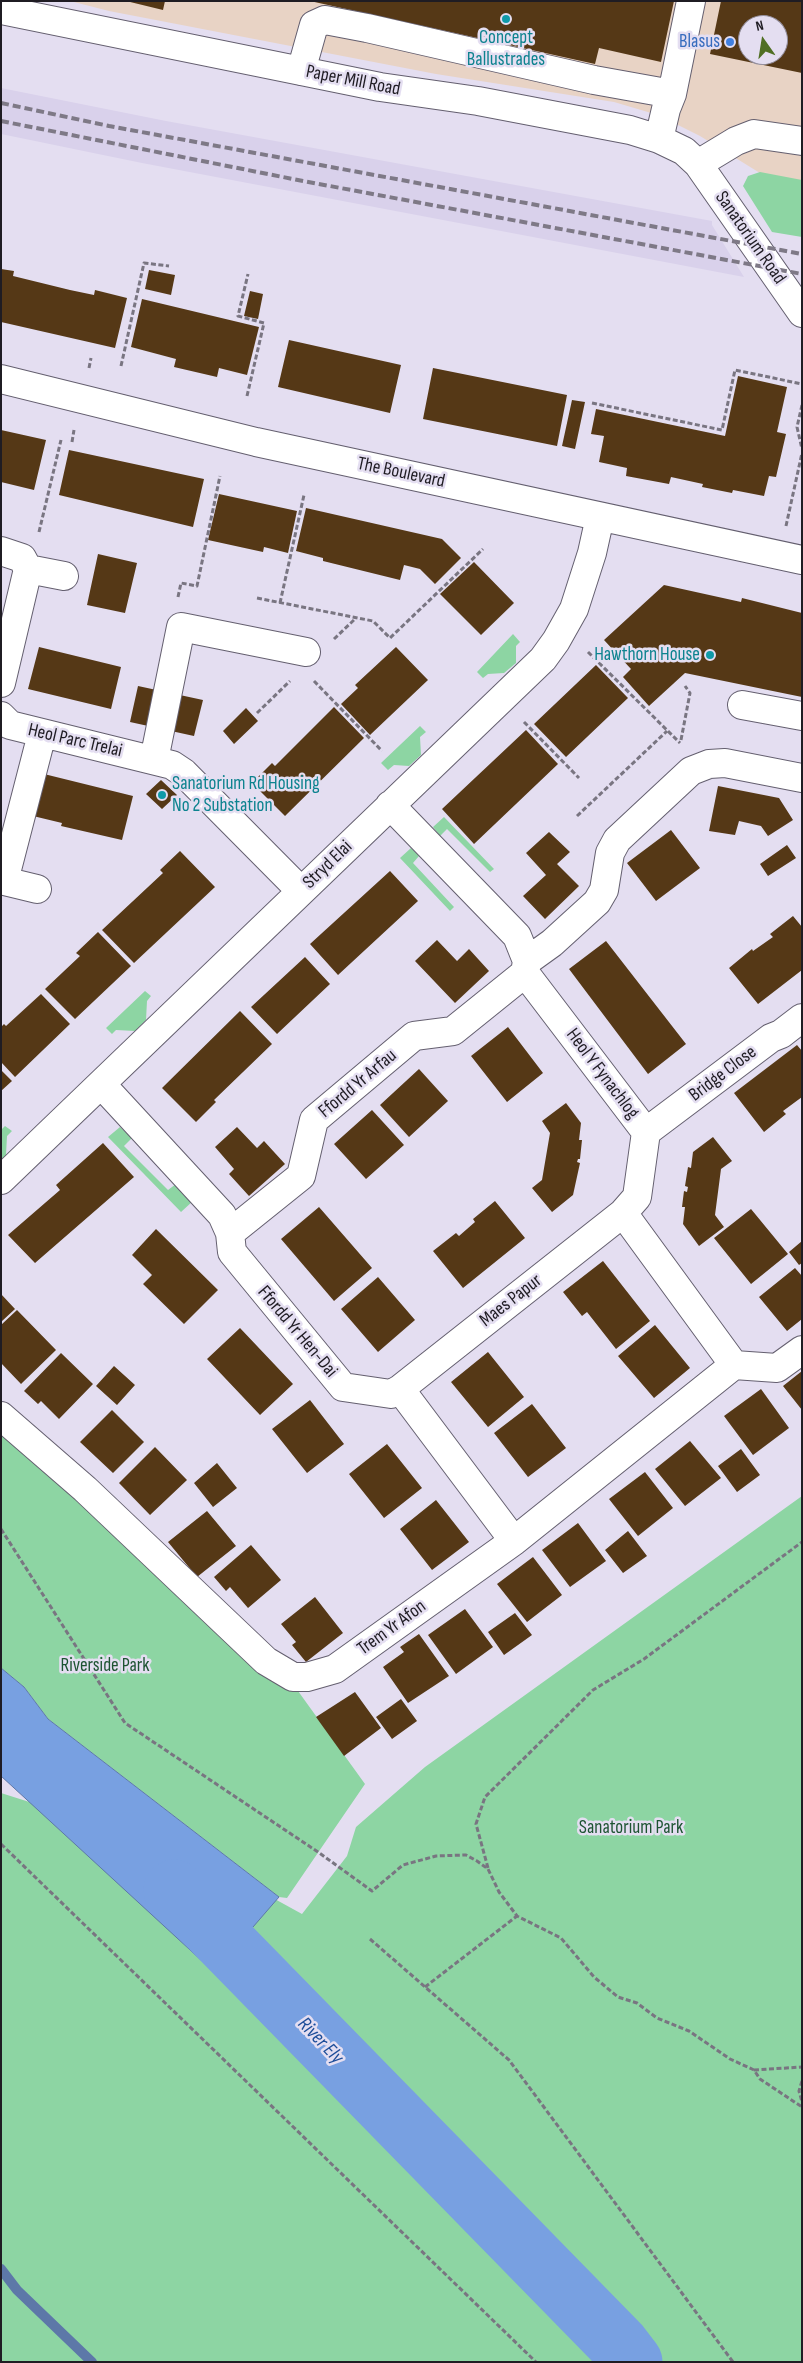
<!DOCTYPE html>
<style>
body{margin:0}
#map{position:relative;width:803px;height:2363px;overflow:hidden;background:#e4def1;font-family:"Sofia Sans Condensed",sans-serif}
canvas{display:block}
.frame{position:absolute;inset:0;border:2px solid #1f1c23;pointer-events:none}
.north{position:absolute;left:738px;top:15px;width:50px;height:50px;box-sizing:border-box;background:#e4def1;border:1px solid #95909f;border-radius:50%;rotate:347deg;font-size:14px;font-weight:700;line-height:20px;text-align:center;color:#1f1c23}
.north::after{content:'';display:block;margin:auto;width:18px;height:22px;background:#506f24;clip-path:polygon(50% 0,100% 100%,50% 72%,0 100%)}
</style>
<div id="map">
<canvas width="803" height="2363"></canvas>
<div class="frame"></div>
<div class="north">N</div>
</div>
<script>
const ctx = document.querySelector('canvas').getContext('2d');
ctx.lineJoin = 'round';
function fill(path, color) { ctx.fillStyle = color; ctx.fill(path, 'evenodd'); }
const shape = rows => new Path2D(rows.map(r => 'M' + r).join(''));
function strokePath(path, color, width, dash) { ctx.strokeStyle = color; ctx.lineWidth = width; ctx.lineCap = dash ? 'butt' : 'round'; ctx.setLineDash(dash || []); ctx.stroke(path); }
function label(font, color, halo, rows, align = 'center') {
  ctx.font = font + ' "Sofia Sans Condensed",sans-serif'; ctx.lineWidth = 5; ctx.setLineDash([]); ctx.textBaseline = 'middle'; ctx.strokeStyle = halo; ctx.fillStyle = color; for (const [text, x, y, turn = 0] of rows) {
    ctx.save(); ctx.translate(x, y); ctx.rotate((+turn || 0) * Math.PI / 180); ctx.textAlign = isNaN(turn) ? turn : align; if (halo) ctx.strokeText(text, 0, 0); ctx.fillText(text, 0, 0); ctx.restore();
  }
}
const built = shape([
 [1,88,166,121,712,221,712,225,744,277,142,163,1,134]
]);
const industrial = shape([
 [70,1,802,1,802,185,768,178,700,136,658,115,614,102,436,74,109,11],
 [748,25,778,25,778,55,748,55]
]);
const green = shape([
 [760,172,802,180,802,237,772,232,743,186,748,176],
 [513,634,520,642,516,646,516,663,504,673,488,674,483,678,477,672],
 [420,726,426,732,420,737,421,755,409,766,394,765,388,770,381,763],
 [444,817,494,869,490,872,447,829,440,836,433,827],
 [411,848,419,856,413,863,454,907,450,911,400,858],
 [145,991,151,996,147,1001,146,1020,135,1031,116,1030,112,1034,106,1028],
 [5,1126,12,1131,7,1136,6,1155,1,1160,1,1130],
 [120,1127,132,1138,124,1146,168,1190,176,1184,193,1201,181,1212,108,1137],
 [1,1433,84,1502,267,1677,281,1687,298,1691,365,1784,287,1898,279,1897,48,1719,24,1687,1,1668],
 [802,1496,802,2362,1,2362,1,1793,193,1854,302,1914,347,1856,356,1827,425,1767]
]);
const water = shape([
 [1,1668,24,1687,48,1719,279,1897,214,1972,1,1776,1,1668]
]);
const stream = shape([
 [1,2269,17,2290,92,2362]
]);
const river = shape([
 [174,1890,619,2345,632,2362]
]);
const building = shape([
 [126,1,165,1,163,10],
 [310,1,674,1,661,62,599,48,595,64],
 [721,1,802,1,802,73,710,54],
 [748,25,778,25,778,55,748,55],
 [1,269,14,271,13,276,70,290,94,295,95,290,127,298,115,348,1,322],
 [149,270,175,275,171,295,145,289],
 [250,291,263,294,258,319,244,316],
 [142,299,259,327,247,375,219,368,217,377,174,367,176,359,131,347],
 [289,340,401,365,390,413,278,387],
 [433,368,567,395,557,446,423,419],
 [738,376,787,387,777,432,786,434,776,477,769,476,764,496,733,490,732,493,702,487,703,484,671,477,669,484,626,476,627,468,599,462,604,436,591,434,596,409,725,436],
 [572,400,585,402,575,449,562,446],
 [1,430,46,440,34,490,1,482],
 [69,450,204,479,193,527,59,495],
 [219,494,297,511,288,553,264,547,263,552,208,540],
 [306,508,442,539,461,558,435,584,420,569,404,565,400,580,323,561,323,558,296,551],
 [98,554,137,563,125,613,87,605],
 [474,562,514,603,481,635,440,594],
 [664,585,741,602,742,598,802,613,802,697,685,673,649,706,623,677,631,669,604,640],
 [39,647,121,667,111,709,28,689],
 [396,647,428,680,370,735,341,704,358,688,355,685],
 [596,665,628,698,566,757,534,724],
 [138,686,203,700,194,736,130,722],
 [334,707,364,738,285,816,252,783,272,763,275,766],
 [246,708,258,721,234,744,223,731],
 [526,730,558,764,474,844,442,809],
 [44,774,133,796,122,840,61,826,62,823,33,816],
 [161,780,177,795,162,809,146,794],
 [718,786,779,798,793,820,768,836,761,826,739,821,735,835,709,831],
 [671,830,700,868,656,901,627,863],
 [549,832,570,852,557,864,579,886,545,919,523,896,546,875,526,853],
 [787,845,796,858,768,876,760,864],
 [180,851,215,887,134,963,102,930,163,873,160,870],
 [390,871,418,901,338,975,310,944],
 [793,916,802,927,802,970,758,1004,729,968,752,949,753,951,773,937,770,934],
 [98,932,131,966,75,1019,45,989,80,956,76,953],
 [437,940,457,961,469,949,489,971,455,1003,415,961],
 [606,941,686,1044,648,1074,569,969],
 [305,957,330,984,277,1034,251,1007],
 [41,994,70,1024,15,1077,1,1062,1,1027,4,1024,6,1026],
 [240,1011,272,1044,214,1100,216,1102,196,1122,162,1088],
 [508,1027,543,1073,507,1102,471,1056],
 [797,1045,802,1051,802,1097,783,1111,786,1114,764,1132,734,1093],
 [419,1069,448,1101,409,1137,380,1105],
 [1,1070,12,1081,1,1091],
 [566,1103,581,1123,579,1140,582,1140,580,1159,578,1159,577,1162,580,1163,573,1195,552,1212,532,1188,542,1180,550,1133,542,1121],
 [372,1110,404,1145,366,1179,334,1144],
 [237,1127,257,1148,264,1141,285,1164,249,1196,229,1174,234,1169,215,1147],
 [713,1137,732,1161,721,1169,715,1215,724,1227,699,1246,683,1224,685,1207,682,1207,684,1191,687,1192,688,1187,685,1186,688,1167,691,1168,693,1152],
 [103,1143,134,1177,35,1263,8,1235,60,1190,56,1185],
 [495,1201,525,1238,463,1288,433,1251,456,1233,459,1236,475,1222,473,1219],
 [319,1207,372,1268,334,1301,281,1239],
 [751,1209,788,1254,751,1284,714,1238],
 [156,1229,218,1290,184,1324,143,1284,152,1275,132,1255],
 [802,1241,802,1263,799,1265,789,1252],
 [603,1261,650,1321,616,1349,587,1312,582,1316,563,1292],
 [795,1268,802,1276,802,1319,787,1331,759,1297],
 [378,1277,415,1320,378,1352,341,1309],
 [1,1294,15,1309,1,1322],
 [17,1310,56,1350,21,1384,1,1363,1,1325],
 [655,1325,690,1368,654,1398,618,1356],
 [240,1328,293,1384,260,1415,207,1359],
 [488,1352,524,1397,488,1427,451,1382],
 [61,1353,93,1384,59,1419,41,1401,38,1404,24,1391],
 [114,1366,135,1385,117,1405,96,1386],
 [802,1371,802,1410,783,1386],
 [761,1389,789,1428,753,1455,724,1416],
 [310,1400,344,1444,307,1473,272,1429],
 [532,1404,566,1448,528,1477,494,1433],
 [112,1410,144,1442,113,1473,80,1442],
 [690,1441,721,1478,685,1506,655,1469],
 [387,1444,422,1488,384,1518,349,1474],
 [155,1447,187,1480,150,1515,119,1483],
 [741,1449,760,1475,737,1492,718,1466],
 [217,1463,237,1488,213,1507,194,1483],
 [645,1472,673,1508,638,1536,609,1499],
 [436,1500,469,1542,432,1570,400,1529],
 [207,1511,236,1546,197,1577,168,1542],
 [578,1523,606,1561,570,1587,542,1550],
 [628,1531,647,1556,623,1573,605,1550],
 [251,1545,281,1580,248,1608,230,1587,226,1591,214,1577],
 [533,1557,562,1595,527,1622,497,1584],
 [315,1597,343,1633,306,1662,292,1645,296,1642,281,1624],
 [465,1609,493,1647,456,1674,428,1635],
 [515,1613,532,1635,504,1655,488,1632],
 [419,1634,449,1676,408,1703,383,1667,404,1652,400,1647],
 [355,1692,381,1728,344,1756,316,1717],
 [401,1699,417,1721,392,1739,376,1717]
]);
const path = shape([
 [121,366,144,263,169,266],
 [89,368,91,358],
 [247,396,264,323,238,316,248,274],
 [592,403,722,430,735,370,802,384],
 [802,405,797,427,802,449],
 [72,442,74,430],
 [786,526,802,453],
 [39,532,61,440],
 [178,597,181,583,197,586,220,476],
 [257,598,373,621,390,638,483,549],
 [280,603,304,495],
 [334,639,355,619],
 [588,652,680,743],
 [314,681,382,751],
 [257,713,290,681],
 [524,722,579,778],
 [681,740,690,693,685,686],
 [577,816,667,731],
 [1,1529,125,1723,318,1852,372,1891,403,1865,436,1856,466,1855,477,1861,488,1869,499,1892,517,1916,561,1938,594,1977,618,1997,637,2003,657,2018,689,2031,730,2059,754,2070,760,2079,802,2107],
 [1,1844,536,2362],
 [488,1868,476,1824,485,1797,593,1690,644,1659,802,1542],
 [370,1939,509,2060,733,2362],
 [425,1987,517,1916],
 [754,2070,802,2067],
 [802,2081,799,2091,802,2102]
]);
const minor = shape([
 [1,10,380,87,478,101,630,130,659,139,684,151,698,164,802,313],
 [301,71,314,25,325,20,367,28,594,80,672,94,666,109,659,139],
 [672,94,691,1],
 [698,164,736,141,754,134,802,141],
 [1,379,256,442,802,560],
 [1,551,22,558,28,569,1,683],
 [28,569,64,576],
 [742,705,802,716],
 [1,716,10,725,172,765,184,773,301,891],
 [154,760,181,627,306,652],
 [390,805,517,936,527,961,525,973,646,1132,637,1197,623,1213,734,1365],
 [37,889,4,881,42,734],
 [527,961,552,943,597,902,604,890,610,853,617,840,691,771,709,764,725,763,802,778],
 [101,1084,222,1215,230,1233,232,1252,343,1387,391,1394,400,1389,514,1541],
 [646,1132,771,1038,781,1034,802,1018],
 [1,1180,543,659,556,641,574,609,592,553,600,517],
 [230,1233,301,1176,314,1120,414,1036,453,1031,525,973],
 [400,1389,623,1213],
 [1,1416,85,1489,266,1661,293,1677,307,1677,335,1669,514,1541,734,1365,777,1368,802,1350]
]);
const rail = shape([
 [1,103,109,126,802,254],
 [1,121,303,181,802,274]
]);
const markers = [
 [506,19,5,"#0f9aa8"],
 [730,42,5,"#3f7fe0"],
 [710,655,5,"#0f9aa8"],
 [162,795,5,"#0f9aa8"]
];
const cultureNames = [
 ["Concept",506,38],
 ["Ballustrades",506,60],
 ["Hawthorn House",700,655,"right"],
 ["Sanatorium Rd Housing",172,784,"left"],
 ["No 2 Substation",172,806,"left"]
];
const shopNames = [
 ["Blasus",720,42]
];
const streetNames = [
 ["Paper Mill Road",353,81,11],
 ["Sanatorium Road",750,238,55],
 ["The Boulevard",401,473,12],
 ["Heol Parc Trelai",75,741,13],
 ["Stryd Elai",328,865,-44],
 ["Heol Y Fynachlog",602,1074,53],
 ["Bridge Close",723,1074,-37],
 ["Ffordd Yr Arfau",358,1084,-40],
 ["Maes Papur",511,1301,-38],
 ["Ffordd Yr Hen-Dai",297,1332,50],
 ["Trem Yr Afon",392,1628,-36]
];
const parkNames = [
 ["Riverside Park",105,1666],
 ["Sanatorium Park",631,1828]
];
const waterNames = [
 ["River Ely",320,2041,46]
];
fill(built, '#d9d1eb');
fill(industrial, '#e8d3c5');
fill(green, '#8dd5a3');
fill(water, '#78a0e1');
strokePath(water, '#5d78a8', 1);
strokePath(stream, '#5d78a8', 10);
strokePath(river, '#78a0e1', 61);
fill(building, '#553816');
strokePath(minor, '#645f6f', 30);
strokePath(path, '#797581', 3, [5, 2.5]);
strokePath(minor, '#fff', 28);
strokePath(rail, '#7e7986', 4, [8, 4]);
for (const [x, y, r, color] of markers) { const dot = new Path2D(); dot.arc(x, y, r, 0, 2 * Math.PI); ctx.fillStyle = color; ctx.fill(dot); strokePath(dot, '#e4def1', 2); }
label('19px', '#0d838f', '#e4def1', cultureNames);
label('19px', '#366cbe', '#e4def1', shopNames, 'right');
label('19px', '#1f1c23', '#e4def1', streetNames);
label('19px', '#1d5432', '#e4def1', parkNames);
label('italic 20px', '#1d4d99', '#e4def1', waterNames);
</script>
